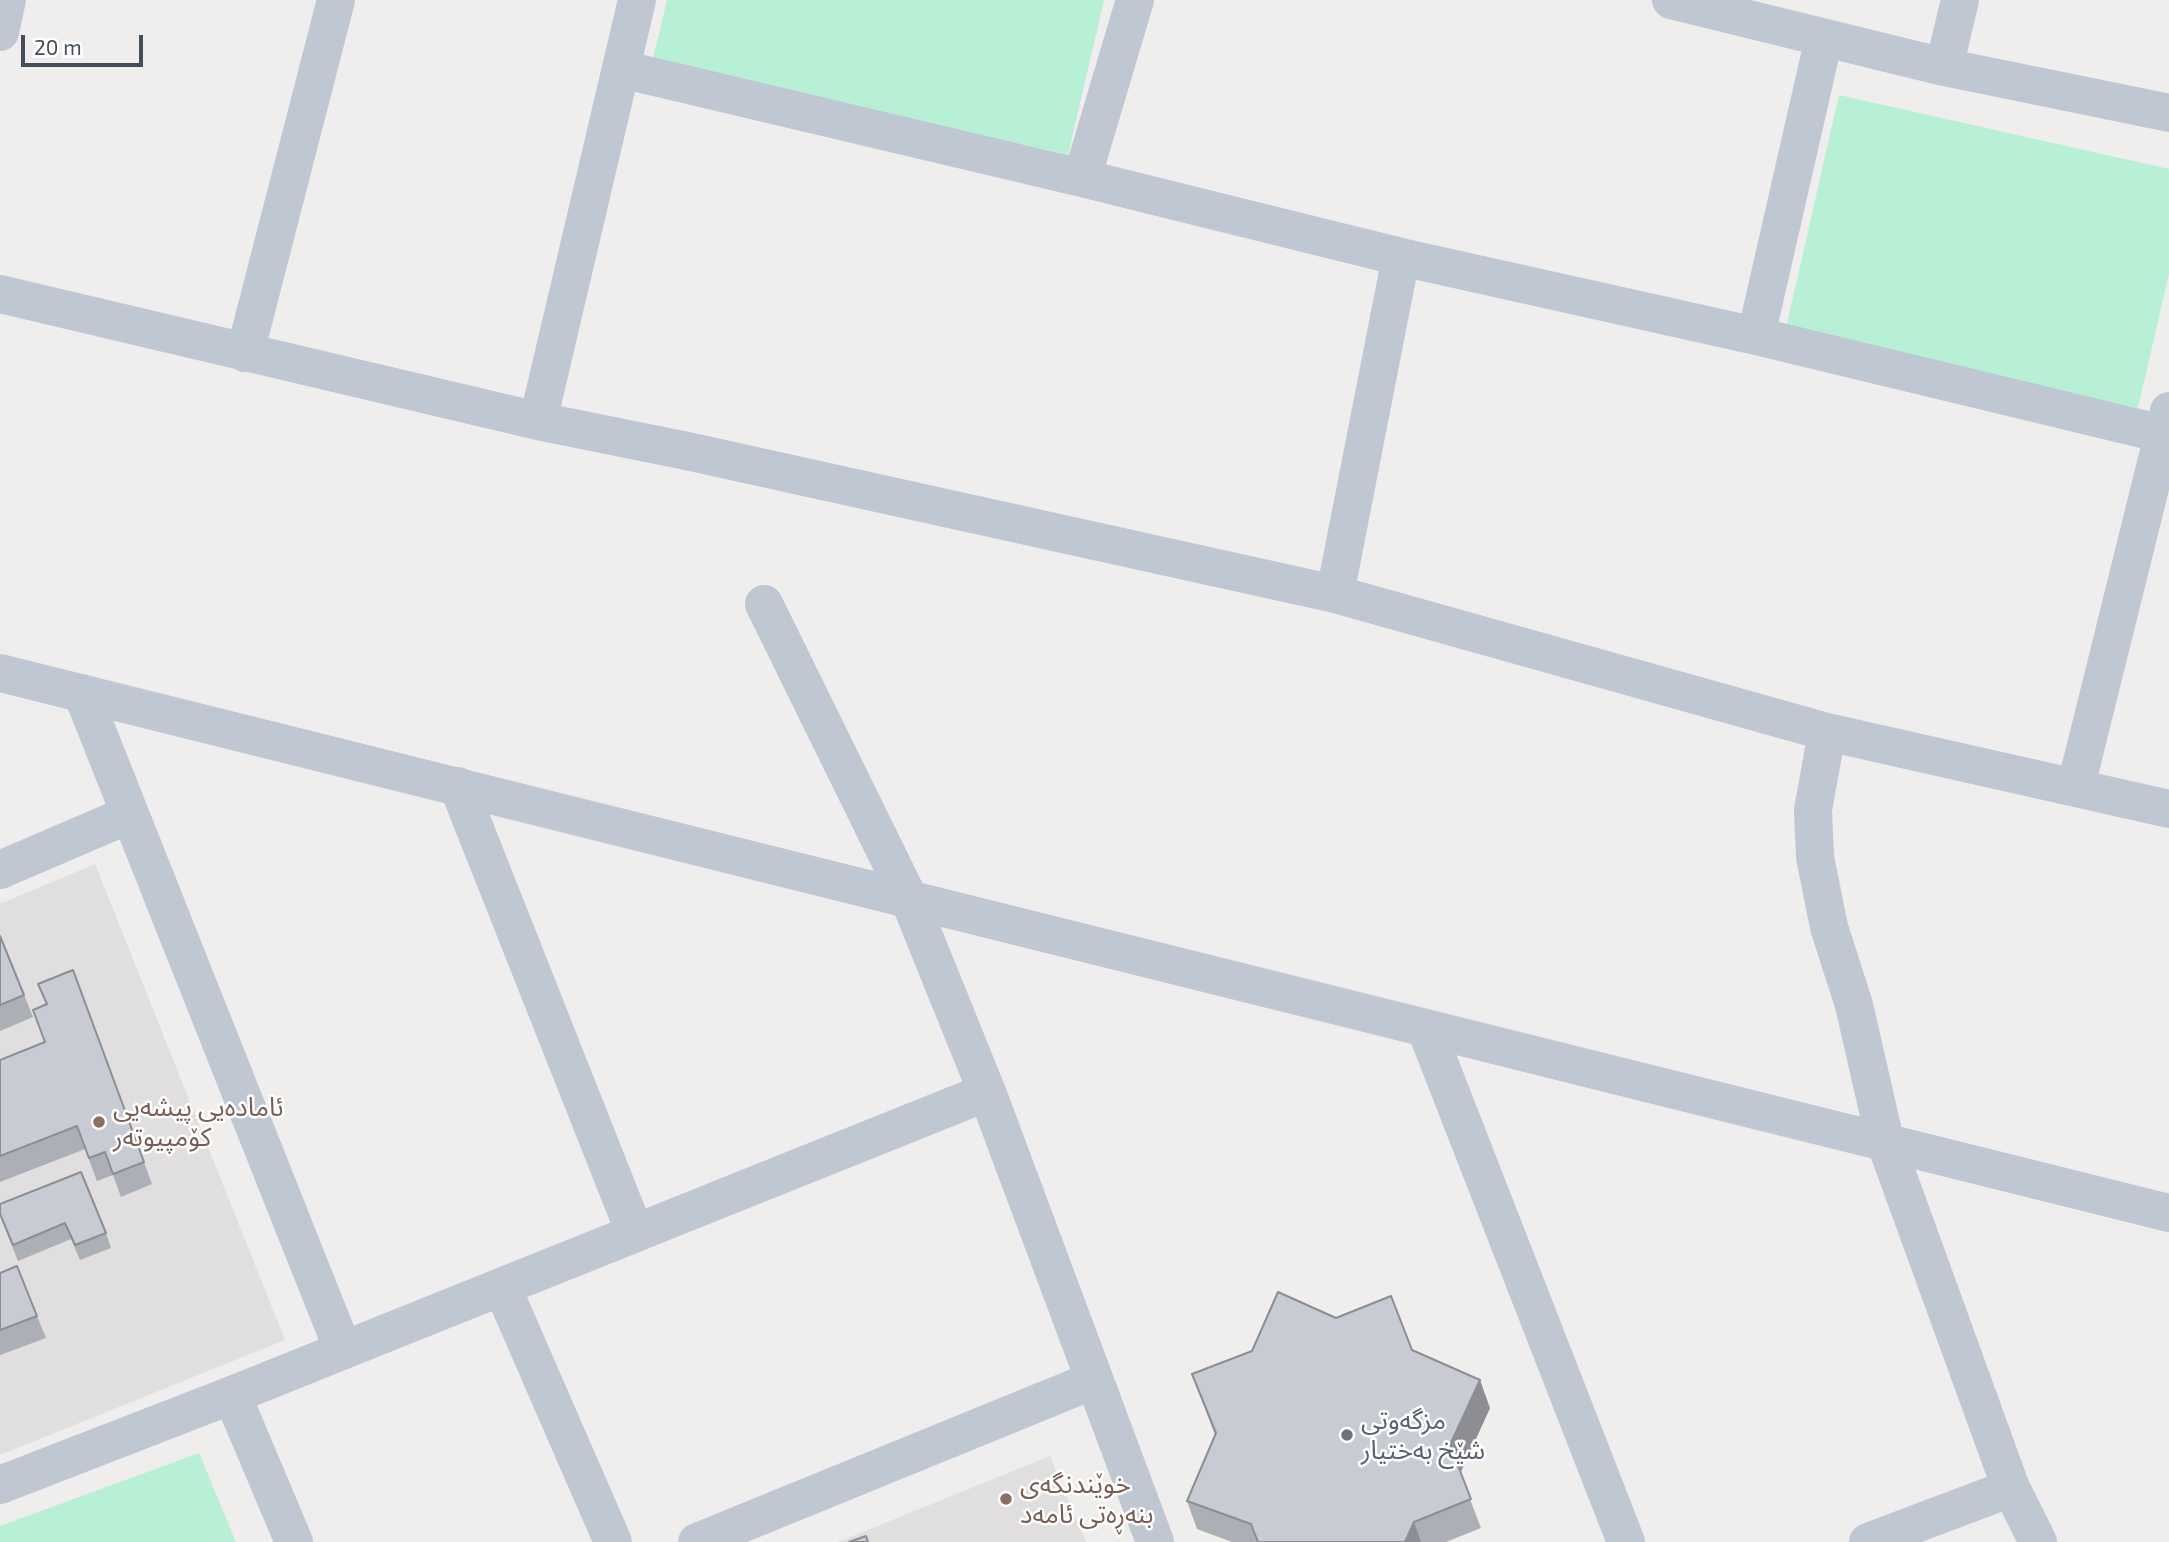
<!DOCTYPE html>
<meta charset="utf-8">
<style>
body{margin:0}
#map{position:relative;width:2169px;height:1542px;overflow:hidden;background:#f0eded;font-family:"Exo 2",sans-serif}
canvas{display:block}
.scale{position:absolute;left:21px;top:35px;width:122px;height:32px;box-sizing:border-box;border:4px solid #444e5b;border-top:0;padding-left:9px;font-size:21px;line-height:24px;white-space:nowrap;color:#444e5b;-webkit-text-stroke:5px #fff;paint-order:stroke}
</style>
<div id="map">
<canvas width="2169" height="1542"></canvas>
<div class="scale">20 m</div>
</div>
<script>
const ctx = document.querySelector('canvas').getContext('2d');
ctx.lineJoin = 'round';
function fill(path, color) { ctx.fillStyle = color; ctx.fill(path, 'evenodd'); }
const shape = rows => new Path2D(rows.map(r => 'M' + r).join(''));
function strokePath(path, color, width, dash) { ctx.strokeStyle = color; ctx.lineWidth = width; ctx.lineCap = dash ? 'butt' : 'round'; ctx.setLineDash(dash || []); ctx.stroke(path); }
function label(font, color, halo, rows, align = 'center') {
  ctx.font = font + ' "Exo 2","Noto Sans Arabic",sans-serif'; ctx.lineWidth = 5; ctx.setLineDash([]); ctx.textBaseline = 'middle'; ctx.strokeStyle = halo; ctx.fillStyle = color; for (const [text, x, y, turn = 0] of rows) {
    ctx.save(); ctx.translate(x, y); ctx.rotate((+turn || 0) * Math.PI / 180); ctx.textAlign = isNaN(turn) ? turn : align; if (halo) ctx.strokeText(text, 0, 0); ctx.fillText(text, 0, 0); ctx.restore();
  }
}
const education = shape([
 [95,864,285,1340,0,1455,0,904],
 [1050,1456,1086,1542,838,1542]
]);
const green = shape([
 [667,0,1104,0,1068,155,653,58],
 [1839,95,2169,169,2169,274,2138,408,1786,328],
 [199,1453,236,1542,0,1542,0,1526]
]);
const street = shape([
 [1671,0,1944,67,2169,113],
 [0,32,7,0],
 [1944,67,1960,0],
 [621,69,1082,178,1401,257,1756,336,2163,434],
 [1082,178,1135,0],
 [0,294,538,421,687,451,1335,594,1827,732,2169,809],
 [1756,336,1824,38],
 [245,353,336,0],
 [538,421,637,0],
 [1335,594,1401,257],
 [764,604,909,899,987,1092,1155,1542],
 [0,673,2169,1213],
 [82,693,343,1350],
 [1827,732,1813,810,1815,857,1829,927,1854,1005,1885,1141,2011,1488,2038,1542],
 [458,786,635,1233],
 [2076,786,2169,411],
 [0,870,128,815],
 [1426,1029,1626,1542],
 [502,1287,613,1542],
 [232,1395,294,1542],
 [0,1485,232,1395,987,1092],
 [697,1542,1094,1380],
 [1868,1542,2011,1488]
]);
const wall = shape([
 [0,936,33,1017,0,1031],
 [73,970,152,1184,121,1197,113,1175,97,1181,85,1149,0,1182,0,1060,45,1042,46,1004,38,984],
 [0,1204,106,1233,111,1248,80,1260,71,1239,18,1261,0,1215],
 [0,1273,37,1316,46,1338,0,1355],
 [1336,1318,1412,1350,1490,1408,1460,1473,1481,1528,1446,1542,1232,1542,1197,1529,1187,1501,1215,1435,1192,1374]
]);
const shadedWall = shape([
 [1480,1380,1490,1408,1460,1474,1450,1445],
 [1414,1522,1421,1542,1405,1542]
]);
const building = shape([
 [0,936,24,995,0,1005,0,936],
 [73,970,144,1162,113,1174,105,1152,89,1158,77,1126,0,1156,0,1060,45,1042,33,1010,47,1004,38,984,73,970],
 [81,1172,106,1233,75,1245,65,1223,13,1245,0,1214,0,1204,81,1172],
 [17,1266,37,1316,0,1330,0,1273,17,1266],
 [1278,1292,1336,1318,1391,1296,1412,1350,1480,1380,1450,1445,1471,1499,1414,1522,1405,1542,1258,1542,1251,1524,1187,1501,1216,1433,1192,1374,1252,1351,1278,1292],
 [866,1536,868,1542,849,1542,866,1536]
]);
const markers = [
 [99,1122,7,"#8d6e63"],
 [1347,1435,7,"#6b7280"],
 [1006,1499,7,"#8d6e63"]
];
const educationNames = [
 ["ئامادەیی پیشەیی",113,1107],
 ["کۆمپیوتەر",113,1137],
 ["خوێندنگەی",1020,1484],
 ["بنەڕەتی ئامەد",1020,1514]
];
const worshipNames = [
 ["مزگەوتی",1361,1420],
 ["شێخ بەختیار",1361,1450]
];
fill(education, '#e1dedf');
fill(green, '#b8f0d5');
strokePath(street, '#bfc7d3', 38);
fill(wall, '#acafb5');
fill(shadedWall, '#8c8e94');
fill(building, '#c8cbd3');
strokePath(building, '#8c8e94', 2);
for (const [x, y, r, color] of markers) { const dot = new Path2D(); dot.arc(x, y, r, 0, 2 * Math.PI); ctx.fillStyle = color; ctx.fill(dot); strokePath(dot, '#fff', 2.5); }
label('26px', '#785e54', '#fff', educationNames, 'left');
label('26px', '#5b616d', '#fff', worshipNames, 'left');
</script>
